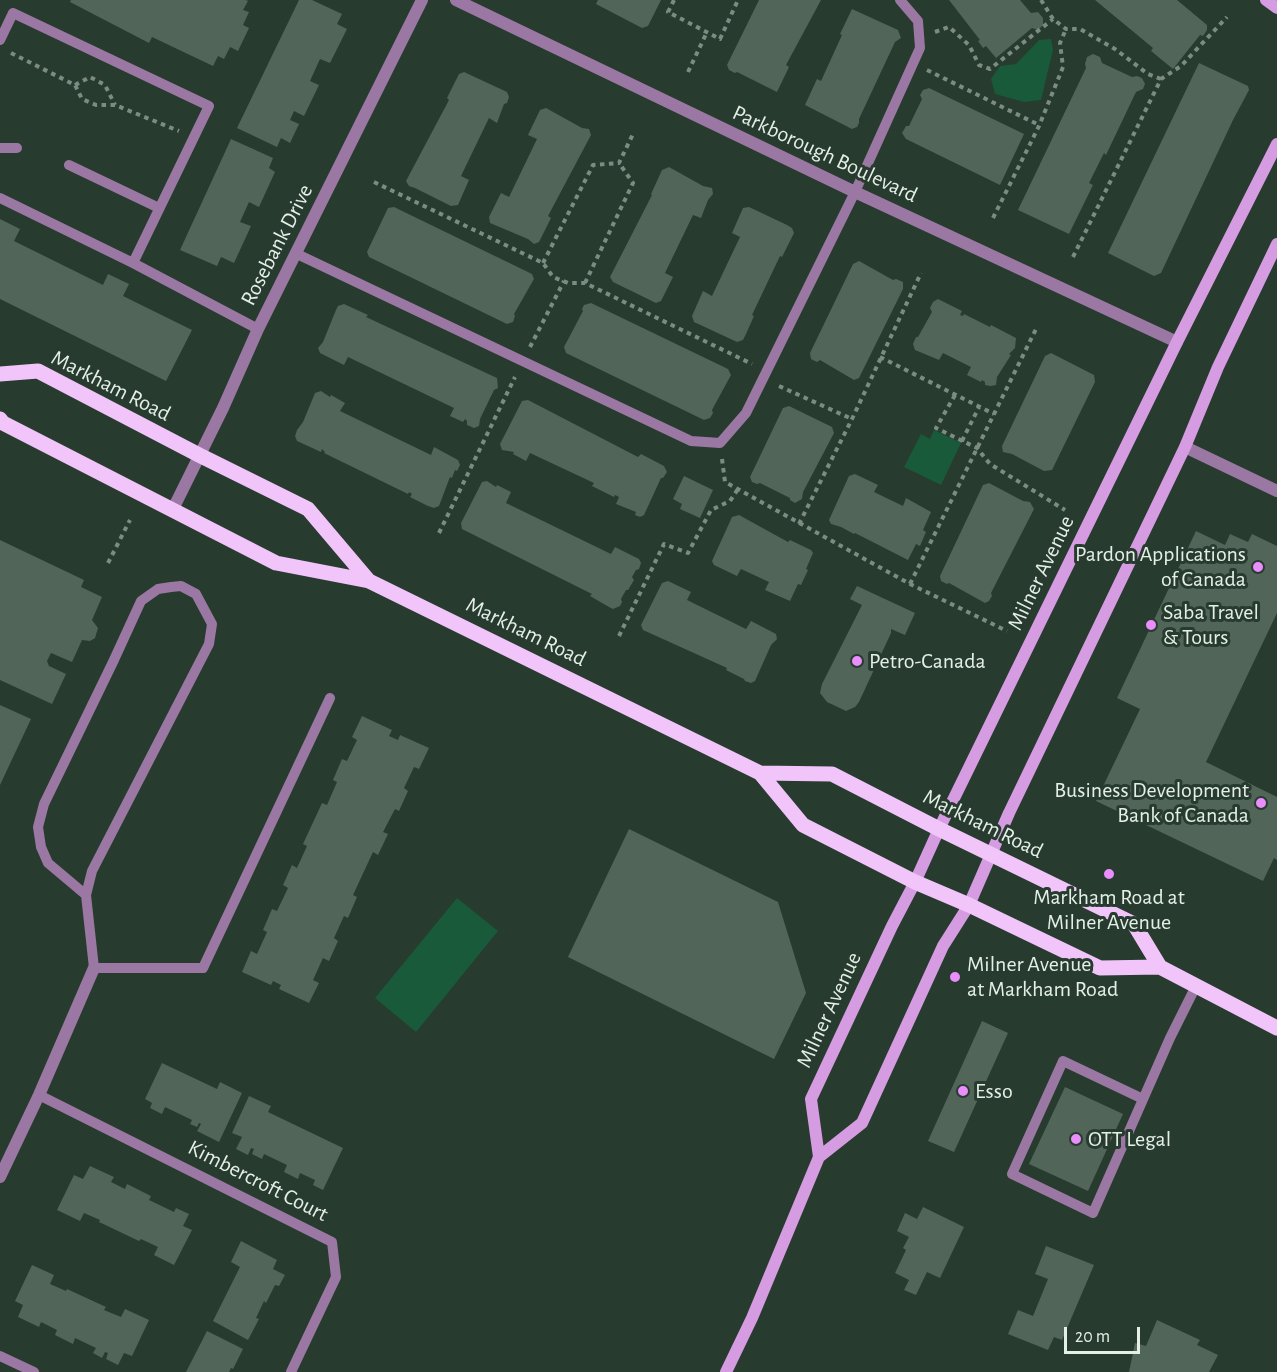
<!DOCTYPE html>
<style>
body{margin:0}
#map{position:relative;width:1277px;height:1372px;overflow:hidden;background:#283b2f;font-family:"Alegreya Sans",sans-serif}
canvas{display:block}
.scale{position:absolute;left:1064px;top:1327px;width:76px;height:27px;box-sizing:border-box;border:3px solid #e4efe8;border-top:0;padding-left:8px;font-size:18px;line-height:21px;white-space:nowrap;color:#e4efe8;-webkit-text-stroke:4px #283b2f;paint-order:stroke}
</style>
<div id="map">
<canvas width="1277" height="1372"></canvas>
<div class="scale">20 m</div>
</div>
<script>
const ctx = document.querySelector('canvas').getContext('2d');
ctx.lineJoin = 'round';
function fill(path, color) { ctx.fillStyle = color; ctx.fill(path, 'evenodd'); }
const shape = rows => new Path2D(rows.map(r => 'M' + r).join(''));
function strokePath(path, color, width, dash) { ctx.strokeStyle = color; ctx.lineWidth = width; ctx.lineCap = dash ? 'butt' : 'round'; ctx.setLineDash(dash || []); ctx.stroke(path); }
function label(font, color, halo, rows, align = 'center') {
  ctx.font = font + ' "Alegreya Sans",sans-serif'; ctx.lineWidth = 6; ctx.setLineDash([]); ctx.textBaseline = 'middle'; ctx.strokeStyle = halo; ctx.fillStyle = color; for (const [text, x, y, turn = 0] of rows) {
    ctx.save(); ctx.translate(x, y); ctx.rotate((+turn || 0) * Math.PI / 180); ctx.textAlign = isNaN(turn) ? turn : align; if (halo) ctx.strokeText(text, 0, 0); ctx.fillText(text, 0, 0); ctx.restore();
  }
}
const green = shape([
 [1051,39,1053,50,1041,100,1024,102,995,94,991,79,1000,66,1016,64,1039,40],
 [934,430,961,443,941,485,904,467,921,434,930,439],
 [457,898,498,931,416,1032,375,998]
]);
const building = shape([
 [71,0,246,0,248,1,243,10,249,12,243,25,249,28,238,51,230,47,224,59,218,56,213,66,152,37,149,43,70,2],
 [299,0,312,0,342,14,337,24,347,29,330,63,320,59,310,81,319,85,304,116,294,111,290,120,299,124,290,143,281,138,277,147,237,128],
 [598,0,661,0,648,26,642,28,596,4],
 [759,0,821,0,786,65,789,67,777,92,737,72,735,73,729,70,727,65],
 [949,0,1020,0,1031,13,1038,12,1043,18,1043,25,1038,30,1032,28,996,58,986,46,983,48,978,41,980,40],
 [1095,0,1177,0,1207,25,1207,30,1203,36,1200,35,1173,69,1151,51,1153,48],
 [852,9,898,30,901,38,895,42,859,119,859,123,857,127,852,129,805,105,817,79,821,81,842,35,840,34],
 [1093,54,1100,57,1102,63,1132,77,1137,76,1142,78,1145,84,1143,89,1136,92,1106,155,1104,153,1089,183,1093,185,1069,234,1018,210,1086,68,1085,64,1087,57],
 [1199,63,1248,86,1249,90,1233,120,1161,273,1154,276,1108,253],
 [464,72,507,92,509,97,507,103,504,104,497,123,489,118,461,176,469,180,458,205,451,206,415,188,409,186,406,181,449,100,447,98,459,74],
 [929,88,1024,134,1000,185,906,139,902,133,906,126,909,126,922,99,920,95,923,90],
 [546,108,582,128,589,129,591,135,548,216,551,218,539,242,534,244,528,239,490,223,489,217,501,193,509,197,537,139,528,135,540,110],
 [231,139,273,158,269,168,275,172,259,207,249,202,240,222,251,226,234,263,221,257,217,266,180,250],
 [669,167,703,186,712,188,713,194,708,200,701,218,693,215,665,273,673,277,661,301,656,303,613,282,610,277,652,195,651,194,662,170],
 [394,207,532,274,534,279,514,314,515,316,513,322,507,324,369,257,367,252,388,208],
 [749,207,787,225,792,228,794,233,782,257,780,256,752,315,754,316,746,334,743,340,737,342,694,322,692,316,703,291,712,296,740,237,732,233,743,208],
 [0,219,20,229,14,241,103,285,108,274,129,284,123,296,192,330,166,381,0,299],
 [859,261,893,280,896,279,903,282,903,289,859,378,854,380,820,360,817,362,811,359,810,353,853,264],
 [938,299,962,311,960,315,963,316,964,314,990,327,991,325,1016,338,1015,348,1009,354,1011,355,997,377,996,385,991,386,985,385,985,382,982,380,981,382,967,375,971,367,943,353,939,360,915,350,913,344,916,337,918,337,932,312,930,308,933,302],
 [591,303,728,369,731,375,712,410,713,413,710,418,704,420,566,353,564,347,583,311,582,309,584,305],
 [344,304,368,315,366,317,497,378,498,388,494,390,480,419,479,426,474,428,467,425,467,421,465,419,463,422,450,416,454,408,348,357,344,365,320,353,318,348,323,342,336,310,338,306],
 [1051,353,1094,375,1095,382,1052,470,1044,471,1012,454,1003,452,1002,446,1045,356],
 [321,391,330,397,331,395,345,403,340,411,431,455,434,447,458,460,460,465,457,471,455,470,452,478,450,477,439,506,434,508,428,506,410,497,412,494,409,492,408,494,324,453,325,452,322,449,321,452,297,441,295,436,297,430,303,422,315,393],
 [528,400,638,457,641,454,664,466,667,472,663,478,661,478,644,515,640,517,635,515,636,512,616,504,619,497,615,495,614,497,592,486,594,483,530,453,526,461,513,454,514,452,502,450,500,444,522,401],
 [789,406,832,427,834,433,803,492,802,499,795,503,790,500,790,498,760,483,757,484,752,482,750,477,783,408],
 [855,474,878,485,874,492,903,506,906,498,931,512,923,530,926,532,920,546,916,544,908,560,855,533,854,534,841,527,831,524,829,520,849,476],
 [684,476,713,490,700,518,680,509,682,504,673,499],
 [487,481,496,487,497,485,511,492,506,503,611,554,615,547,639,559,641,563,639,569,636,570,632,577,634,580,628,590,626,590,621,599,622,602,620,606,613,609,609,607,590,596,592,594,462,529,461,523,482,482],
 [989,483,1023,501,1030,502,1034,509,991,593,992,596,989,601,985,603,949,583,947,584,941,581,940,576,983,485],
 [739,515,788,542,790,540,811,550,813,553,806,569,808,570,801,585,798,584,790,601,765,590,769,582,741,569,737,576,714,565,712,561,732,517],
 [1196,531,1225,545,1230,534,1248,542,1252,534,1277,546,1277,613,1206,762,1277,797,1277,860,1274,858,1263,881,1096,801,1140,709,1117,698],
 [0,540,84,580,81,587,102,597,92,620,98,628,95,638,90,641,82,640,72,662,51,653,47,661,49,666,66,674,52,704,0,680],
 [668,581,691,592,687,600,746,629,751,621,776,634,777,639,771,645,755,681,751,683,745,681,744,679,726,670,727,668,643,630,641,625,662,583],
 [857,586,915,613,905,635,891,629,891,633,859,702,855,707,846,711,827,702,820,693,822,684,862,605,850,599],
 [0,705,31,719,0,785],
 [362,716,392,730,389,736,398,740,400,735,429,748,419,769,414,767,404,788,408,791,399,811,395,809,383,832,388,834,378,855,373,852,353,895,357,897,348,918,344,916,334,938,338,941,329,961,323,958,313,980,319,983,309,1003,279,989,281,985,273,981,271,985,242,972,251,951,257,954,267,932,263,930,272,909,277,911,288,888,283,885,292,865,297,868,307,846,303,844,322,803,327,805,337,782,333,780,342,759,347,761,357,740,352,737],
 [629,829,778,902,806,993,774,1059,568,957],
 [982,1021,1008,1033,954,1152,928,1141],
 [162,1063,217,1089,220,1082,242,1093,219,1142,197,1131,201,1124,199,1123,197,1127,190,1124,192,1120,165,1107,162,1114,150,1108,152,1103,145,1099],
 [1065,1087,1123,1114,1088,1191,1029,1164],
 [249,1096,271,1106,268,1112,343,1148,323,1190,313,1185,315,1180,300,1173,298,1179,284,1172,287,1165,264,1154,262,1159,252,1154,254,1149,251,1148,248,1155,236,1149,242,1137,232,1133],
 [90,1166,114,1177,111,1182,125,1189,127,1184,151,1196,149,1200,174,1212,176,1208,189,1214,183,1226,192,1230,174,1265,154,1255,158,1247,141,1239,139,1241,99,1222,100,1220,84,1213,80,1221,57,1210,74,1175,83,1179],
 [923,1207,964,1227,940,1278,927,1272,916,1295,904,1290,909,1280,895,1273,906,1250,903,1248,909,1237,897,1231,905,1213,917,1219],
 [241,1241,277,1260,273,1269,285,1275,279,1286,275,1285,266,1303,264,1301,256,1318,259,1319,248,1340,213,1321,240,1267,231,1262],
 [1046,1246,1094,1265,1062,1340,1054,1337,1048,1350,1008,1334,1018,1310,1033,1316,1048,1279,1035,1274],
 [32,1265,54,1275,50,1284,66,1291,67,1289,106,1307,104,1310,121,1317,125,1309,149,1320,132,1356,124,1353,118,1365,106,1359,108,1353,105,1352,102,1358,93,1353,96,1348,75,1338,73,1344,55,1335,57,1330,41,1322,39,1327,18,1317,23,1305,15,1301],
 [1157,1320,1200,1340,1197,1345,1218,1355,1209,1372,1129,1372,1135,1343,1146,1346],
 [207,1331,243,1349,233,1369,231,1368,229,1372,186,1372]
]);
const path = shape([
 [674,0,668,12,720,39,738,0],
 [1041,0,1053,19,1066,29,1080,29,1115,49,1148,74,1161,79],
 [935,32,949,27,969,45,979,65,990,69,1053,19],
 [11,53,75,85,82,99,96,105,115,105,179,131],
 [927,70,1039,125],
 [688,72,707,32],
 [75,85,90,77,105,85,115,105],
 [374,182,543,263,553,277,568,283,585,283,752,364],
 [993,218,1039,126,1063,67,1060,43,1066,29],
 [1073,257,1161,79,1181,66,1227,17],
 [543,263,593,165,619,163,634,132],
 [585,283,633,183,619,163],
 [530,347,564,281],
 [880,357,994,414],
 [779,386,852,419],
 [955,395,936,428,977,448,990,464,1065,510],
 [962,441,979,407],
 [722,459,725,482,910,584,1007,631],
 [799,524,852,419,921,273],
 [439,533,515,377],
 [108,563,130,520],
 [910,584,1037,327],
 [619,636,664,544,688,553,711,510,730,501,738,489]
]);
const service = shape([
 [0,40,13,13,209,106,133,263],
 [0,148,17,148],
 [69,165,159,208],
 [0,198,133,263,258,329],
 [297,254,691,441,720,443,746,413,855,192,920,48,918,21,900,0],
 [86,895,48,863,41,847,38,827,44,804,113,662,141,601,158,589,171,587,181,586,196,594,212,624,209,644,92,871,86,895,94,968,203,968,330,698],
 [39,1095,332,1242,336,1277,291,1372],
 [1143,1099,1063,1061,1012,1174,1093,1213,1170,1038,1196,986],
 [0,1356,34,1372]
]);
const minor = shape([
 [456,0,855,192,1177,342],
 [1185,447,1277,491],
 [172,511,223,408,258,329,422,0],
 [0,1177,39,1095,94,968]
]);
const secondary = shape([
 [1266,0,1277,8],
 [819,1157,811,1099,892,926,915,882,939,829,1177,342,1277,144],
 [726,1372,752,1318,819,1157,862,1123,943,946,969,905,1009,813,1185,447,1218,367,1277,244]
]);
const primary = shape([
 [0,374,38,371,199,455,308,509,369,581],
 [0,419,3,423,276,563,369,581,760,773,803,825,915,882,969,905,1100,968,1160,967,1277,1028],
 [760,773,832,774,939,829,1134,924,1160,967]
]);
const markers = [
 [1258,567,6,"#ea8dfd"],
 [1151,625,6,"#ea8dfd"],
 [857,661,6,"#ea8dfd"],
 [1261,803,6,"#ea8dfd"],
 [1109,874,6,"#ea8dfd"],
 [955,977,6,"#ea8dfd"],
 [963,1091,6,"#ea8dfd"],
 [1076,1139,6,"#ea8dfd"]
];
const streetNames = [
 ["Parkborough Boulevard",825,154,25],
 ["Rosebank Drive",277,245,-63],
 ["Markham Road",111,386,27],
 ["Milner Avenue",1041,573,-64],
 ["Markham Road",526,632,26],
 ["Markham Road",983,824,26],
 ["Milner Avenue",829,1010,-65],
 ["Kimbercroft Court",258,1181,27]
];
const poiNames = [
 ["Pardon Applications",1246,554,"right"],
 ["of Canada",1246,579,"right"],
 ["Saba Travel",1163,612],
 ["& Tours",1163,637],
 ["Petro-Canada",869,661],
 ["Business Development",1249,790,"right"],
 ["Bank of Canada",1249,815,"right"],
 ["Markham Road at",1109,897,"center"],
 ["Milner Avenue",1109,922,"center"],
 ["Milner Avenue",967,964],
 ["at Markham Road",967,989],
 ["Esso",975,1091],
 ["OTT Legal",1088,1139]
];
fill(green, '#185a39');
fill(building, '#516558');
strokePath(path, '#7d8c83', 4, [4.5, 4.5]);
strokePath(service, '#9b78a3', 10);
strokePath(minor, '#9b78a3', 12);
strokePath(secondary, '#d59ce1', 12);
strokePath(primary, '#f1c5fa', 15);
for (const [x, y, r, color] of markers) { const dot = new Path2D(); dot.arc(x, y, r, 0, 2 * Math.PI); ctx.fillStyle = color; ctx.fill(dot); strokePath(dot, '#283b2f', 2); }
label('22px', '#e4efe8', '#283b2f', streetNames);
label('22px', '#e4efe8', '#283b2f', poiNames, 'left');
</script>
